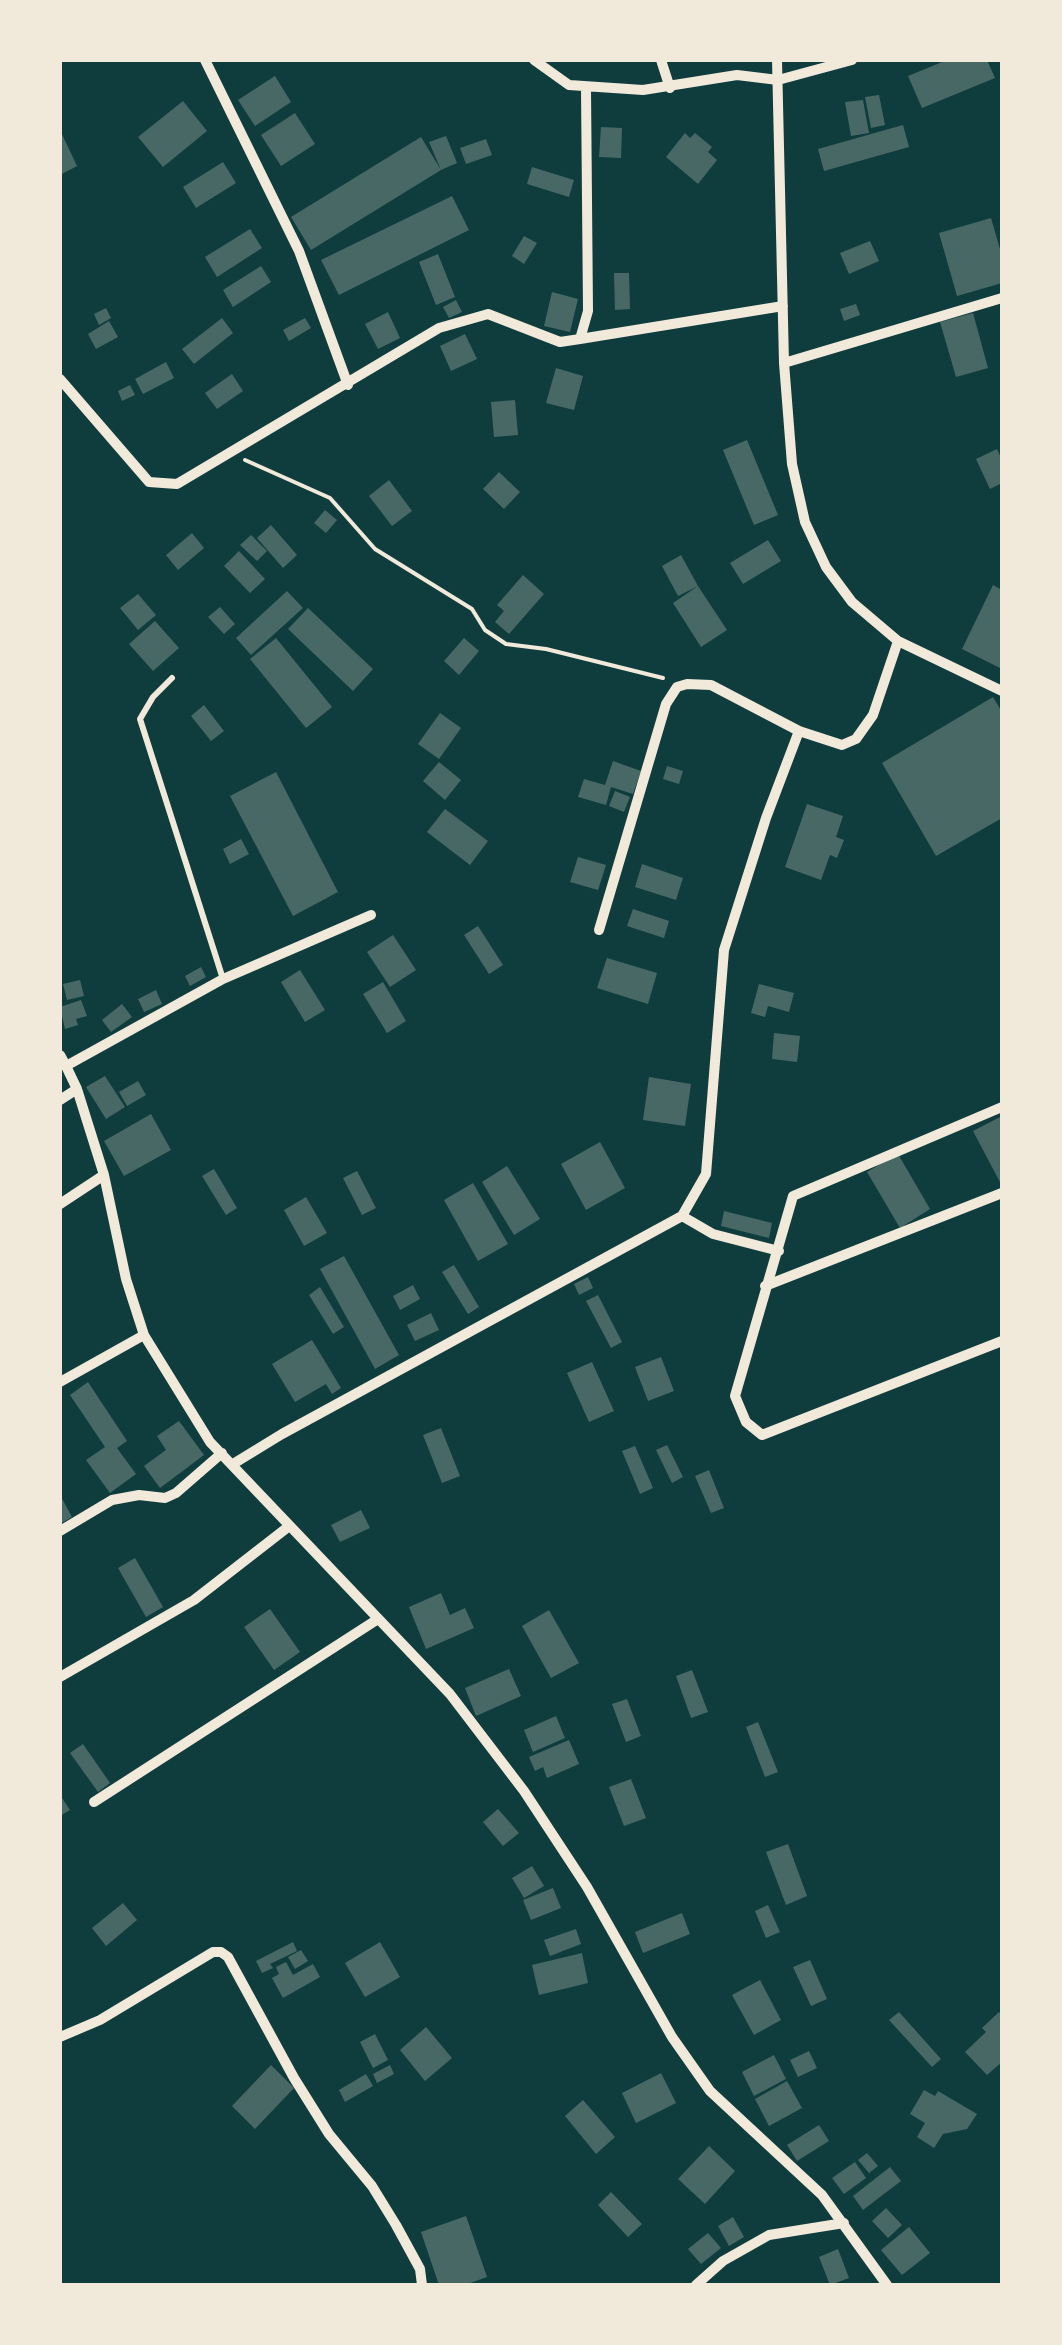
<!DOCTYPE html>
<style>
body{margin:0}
#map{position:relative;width:1062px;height:2345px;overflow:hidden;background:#0f3d3e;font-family:Manrope,sans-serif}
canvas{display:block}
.frame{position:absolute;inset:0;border:62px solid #f1e9da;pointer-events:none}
</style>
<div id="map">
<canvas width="1062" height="2345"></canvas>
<div class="frame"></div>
</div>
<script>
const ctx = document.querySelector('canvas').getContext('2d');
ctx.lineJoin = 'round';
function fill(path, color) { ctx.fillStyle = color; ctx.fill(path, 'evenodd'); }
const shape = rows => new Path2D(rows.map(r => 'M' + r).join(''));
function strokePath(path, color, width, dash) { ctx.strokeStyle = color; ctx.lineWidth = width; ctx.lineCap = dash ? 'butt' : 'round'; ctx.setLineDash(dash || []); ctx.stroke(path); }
const building = shape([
 [947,60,987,60,995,78,922,108,908,76],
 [275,76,291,102,255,126,238,100],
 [879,95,885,125,871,128,865,97],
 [863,100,869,133,851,136,845,102],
 [183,101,207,131,163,167,138,137],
 [295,113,315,144,281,166,261,135],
 [903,125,909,147,824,171,818,149],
 [601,127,622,128,621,158,599,157],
 [60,130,77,166,60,175],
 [685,133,690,138,695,133,712,147,708,152,717,160,698,184,666,157],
 [446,136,457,163,441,170,311,250,291,217,421,137,441,170,429,142],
 [486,139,492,155,466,164,460,148],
 [223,162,236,183,196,208,183,187],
 [532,167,574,180,569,197,527,184],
 [452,196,469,230,339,295,321,260],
 [991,218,1002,256,1002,283,957,296,939,233],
 [250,229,262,248,217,277,205,257],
 [524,236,537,243,524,264,512,256],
 [870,241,879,261,849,274,840,253],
 [438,254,455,297,436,305,419,262],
 [261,266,271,282,233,307,223,290],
 [614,273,629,273,630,309,615,310],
 [552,292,578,299,570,332,544,326],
 [456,300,462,312,449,318,443,307],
 [856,304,860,315,844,321,840,309],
 [106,308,111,318,99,325,94,314],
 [388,312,400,338,378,349,365,324],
 [973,313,988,368,956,377,940,322],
 [222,318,233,333,194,364,182,349],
 [305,318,311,328,289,341,283,330],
 [109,321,118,337,96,349,88,334],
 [465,334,477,359,451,371,440,346],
 [166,362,174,378,143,394,135,379],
 [556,368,583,376,574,410,546,403],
 [232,374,243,391,217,409,205,393],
 [130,385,135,395,122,401,118,391],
 [515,400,518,435,494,437,491,402],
 [747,440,778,515,754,525,723,450],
 [997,449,1002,460,1002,483,990,489,976,459],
 [499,472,520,492,504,509,483,489],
 [389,480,412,511,392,526,369,496],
 [325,510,337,520,326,533,314,523],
 [271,525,297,555,283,568,257,538],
 [192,533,204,548,178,570,166,555],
 [251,535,267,551,257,561,240,545],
 [768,540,781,561,743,584,730,563],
 [239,551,265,579,250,593,224,566],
 [681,555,698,586,678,596,662,566],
 [523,575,544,594,509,634,495,622,504,611,497,605],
 [993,585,1002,590,1002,669,962,649],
 [698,586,727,630,701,647,673,603],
 [287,591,303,608,251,655,236,638],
 [138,594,156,615,138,630,120,608],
 [220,607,235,624,224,634,208,617],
 [308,608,373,669,353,691,288,629],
 [155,621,179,648,153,671,129,644],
 [276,638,332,707,306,728,250,659],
 [464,638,479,651,459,675,444,661],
 [993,697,1002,712,1002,818,936,856,882,763],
 [204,705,224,731,211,741,191,716],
 [440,713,461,728,439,759,418,744],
 [613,761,641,771,633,794,611,787,606,805,578,797,584,779,605,785],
 [439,762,461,780,445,800,423,781],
 [667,766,683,771,679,784,663,779],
 [276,772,338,892,293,916,230,796],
 [615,791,630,797,624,812,609,806],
 [807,804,843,816,836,837,844,840,837,858,830,855,821,880,785,867],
 [445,809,488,841,470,865,427,832],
 [241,839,249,854,230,864,223,849],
 [578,857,606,865,598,890,570,882],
 [642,864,683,878,676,900,635,887],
 [633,909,669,921,664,938,627,926],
 [478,926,503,965,489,974,464,935],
 [393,935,416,970,390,987,367,952],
 [607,958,657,973,648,1004,597,988],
 [201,967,206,977,190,986,185,976],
 [300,970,325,1010,305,1022,281,982],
 [80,980,84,996,67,1000,63,984],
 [383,982,406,1021,387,1033,363,994],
 [759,984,794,993,789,1012,768,1006,765,1017,751,1013],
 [156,990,162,1004,144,1012,138,999],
 [81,1000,87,1016,76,1019,78,1025,65,1029,60,1007],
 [122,1004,132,1017,111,1032,102,1020],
 [774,1033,800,1036,797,1062,772,1059],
 [105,1076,125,1107,106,1119,86,1087],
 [649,1077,691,1084,685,1126,643,1120],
 [138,1081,146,1095,127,1106,119,1092],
 [151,1114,171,1150,124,1176,104,1141],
 [1002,1116,1002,1186,973,1131],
 [600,1142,625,1188,586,1210,561,1164],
 [898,1154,930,1209,900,1228,867,1172],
 [507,1166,540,1219,514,1235,482,1182],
 [214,1169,237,1208,226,1215,202,1176],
 [357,1171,376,1208,362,1215,343,1178],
 [473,1183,508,1244,478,1261,444,1200],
 [306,1197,327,1233,304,1246,284,1210],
 [724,1211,772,1223,769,1238,721,1226],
 [344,1256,399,1355,375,1369,320,1269],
 [454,1265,479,1307,468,1314,442,1272],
 [588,1277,593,1288,579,1295,574,1284],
 [413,1285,420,1299,400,1310,393,1296],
 [320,1287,344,1327,333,1334,309,1295],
 [598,1295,622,1342,611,1348,586,1301],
 [431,1313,439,1330,415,1341,407,1325],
 [312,1340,341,1388,332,1394,326,1384,295,1402,272,1364],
 [661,1357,674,1391,648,1401,635,1367],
 [592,1362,614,1411,589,1422,567,1373],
 [88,1382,127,1441,117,1448,136,1474,110,1493,86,1460,105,1447,70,1395],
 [179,1421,204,1455,160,1488,144,1466,166,1450,157,1436],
 [441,1428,460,1476,442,1483,423,1435],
 [667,1445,683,1477,672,1483,656,1450],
 [635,1446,653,1488,640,1494,622,1451],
 [709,1470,724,1508,711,1513,695,1476],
 [60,1495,72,1517,60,1524],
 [361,1510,370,1528,340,1542,331,1525],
 [135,1558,163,1607,146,1617,118,1568],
 [441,1593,450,1615,465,1608,474,1628,426,1649,409,1607],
 [270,1609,300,1652,274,1670,244,1627],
 [549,1610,579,1663,551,1678,522,1626],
 [509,1669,521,1696,476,1716,465,1688],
 [692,1670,708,1712,691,1718,676,1676],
 [627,1699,641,1736,626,1742,612,1704],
 [556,1716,565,1738,533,1752,524,1730],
 [758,1722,778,1772,765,1777,746,1727],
 [569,1740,579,1764,547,1778,543,1767,535,1771,529,1757],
 [83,1744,110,1783,98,1792,70,1753],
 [631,1779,646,1818,624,1826,609,1787],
 [60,1795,70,1810,60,1816],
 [498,1809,519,1833,503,1846,483,1822],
 [788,1844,807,1896,786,1905,766,1852],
 [532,1866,544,1886,524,1898,512,1878],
 [553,1888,561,1908,531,1920,523,1900],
 [123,1903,137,1920,106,1946,92,1928],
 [768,1905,780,1932,766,1938,755,1911],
 [682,1913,690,1934,643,1953,635,1932],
 [576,1929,581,1944,550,1956,544,1940],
 [293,1942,297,1951,270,1964,273,1968,262,1973,256,1961],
 [380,1942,400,1977,365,1997,345,1963],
 [301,1950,308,1961,295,1969,288,1957],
 [582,1953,588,1983,539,1995,532,1965],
 [810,1960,827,1999,811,2006,793,1967],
 [286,1962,293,1975,313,1964,320,1977,283,1998,272,1978,279,1974,276,1967],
 [760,1980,781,2020,754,2035,732,1995],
 [899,2012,941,2059,932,2067,889,2020],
 [999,2012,1002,2016,1002,2062,987,2075,965,2052,986,2032,982,2028],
 [426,2027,452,2058,425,2081,400,2050],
 [375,2034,388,2060,373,2068,360,2042],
 [809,2051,817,2068,798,2077,790,2060],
 [774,2055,786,2079,754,2096,742,2072],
 [271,2065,294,2088,255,2129,232,2106],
 [390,2065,394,2074,377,2083,373,2074],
 [661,2073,676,2103,636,2123,622,2093],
 [366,2074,373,2086,345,2102,339,2090],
 [787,2081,802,2108,769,2126,755,2099],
 [924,2090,935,2096,938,2091,977,2114,967,2129,943,2134,934,2148,917,2137,925,2123,910,2114],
 [583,2100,615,2137,596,2154,565,2116],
 [819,2125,829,2141,797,2161,787,2145],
 [709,2146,735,2171,705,2204,678,2179],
 [867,2153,878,2166,869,2173,858,2160],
 [855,2162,866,2178,844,2194,832,2178],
 [890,2167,901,2181,863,2210,853,2196],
 [611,2192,642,2224,628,2237,598,2205],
 [886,2208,902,2225,888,2238,872,2221],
 [466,2216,487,2277,465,2285,439,2285,421,2232],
 [733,2217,744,2237,729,2246,718,2226],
 [909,2227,930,2253,902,2275,881,2250],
 [708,2233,721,2248,701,2264,688,2249],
 [838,2249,849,2278,830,2285,819,2257]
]);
const path = shape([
 [245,460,330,498,375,549,472,609,485,630,506,644,546,649,663,678]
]);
const service = shape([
 [172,678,153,697,140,719,223,979]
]);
const minor = shape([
 [205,60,299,251,348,385],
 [534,60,569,85,643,90,737,75,778,80,852,60],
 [661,60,670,88],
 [777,60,784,363,792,464,805,522,826,567,852,602,898,641,1002,691],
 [580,339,783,306],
 [784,363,1002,298],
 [60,379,149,482,177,484,439,328,488,314,560,342,580,339,588,311,586,89],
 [599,930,666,704,677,687,687,684,711,685,799,731,842,745,856,739,873,715,898,641],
 [60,1055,66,1066,223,979,371,915],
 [60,1064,66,1066,77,1089,104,1175,126,1279,144,1335,210,1442,450,1694,524,1791,587,1887,672,2037,710,2091,822,2195,887,2285],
 [60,1100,77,1089],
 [1002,1107,793,1196,735,1396,746,1422,762,1435,1002,1341],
 [60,1204,104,1175],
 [682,1216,706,1174,724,950,766,818,799,731],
 [765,1286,1002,1193],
 [60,1382,144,1335],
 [233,1464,282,1434,682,1216,713,1234,779,1251],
 [60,1531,112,1500,139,1495,165,1498,176,1493,222,1453],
 [60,1677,194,1600,288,1527],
 [94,1802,378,1619],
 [60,2037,100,2020,213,1952,221,1952,228,1957,294,2078,329,2134,372,2186,396,2225,420,2269,422,2285],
 [696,2285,723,2261,769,2235,844,2223]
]);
fill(building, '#486865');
strokePath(path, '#f1e9da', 4);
strokePath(service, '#f1e9da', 6);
strokePath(minor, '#f1e9da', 10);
</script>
